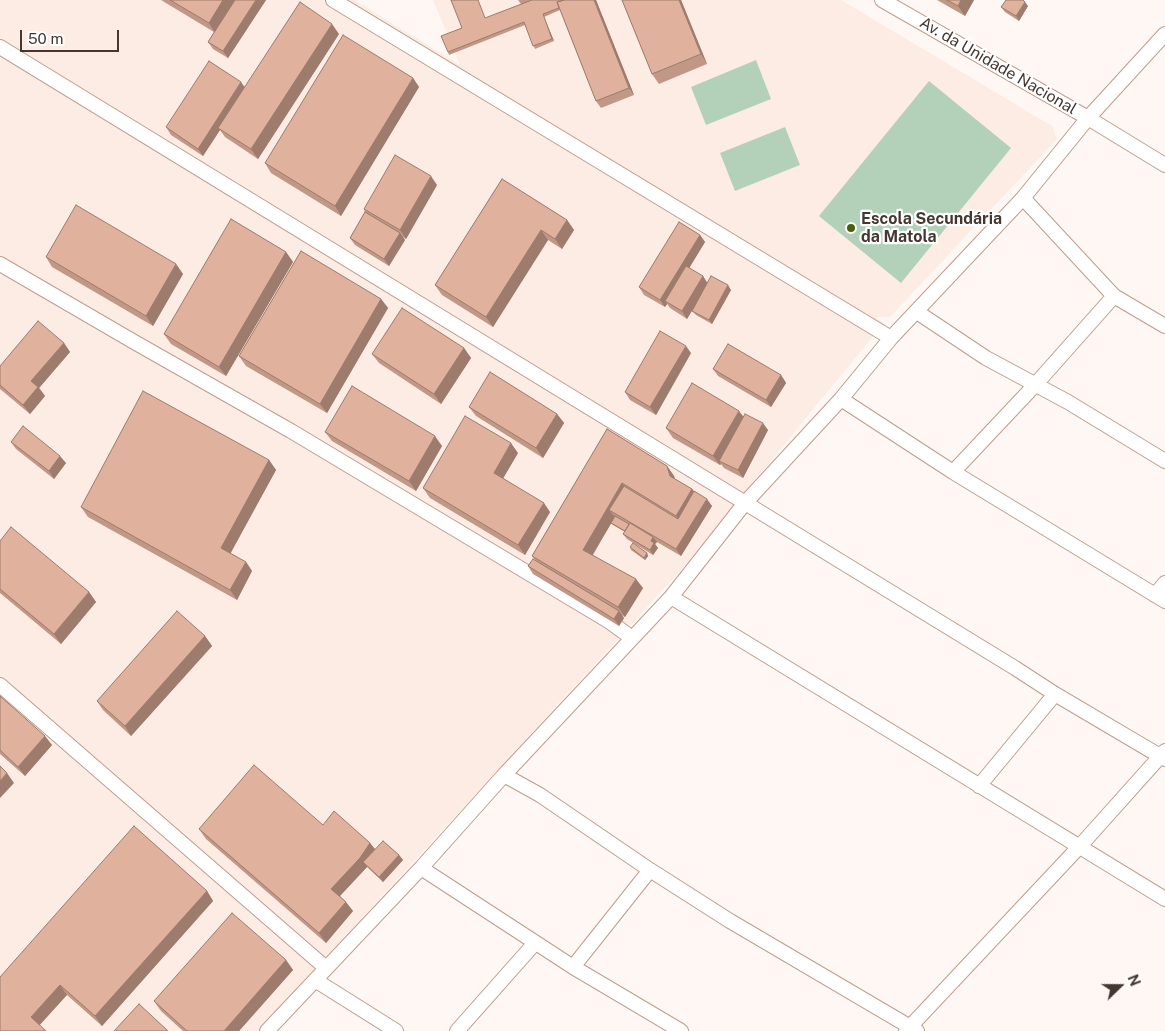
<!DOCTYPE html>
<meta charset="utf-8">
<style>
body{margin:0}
#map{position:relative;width:1165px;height:1031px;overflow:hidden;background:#fef7f3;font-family:"Public Sans",sans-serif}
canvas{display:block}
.north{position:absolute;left:1095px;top:961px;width:50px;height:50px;-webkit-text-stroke:4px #fff;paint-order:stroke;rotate:68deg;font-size:14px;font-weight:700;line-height:20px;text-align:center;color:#443630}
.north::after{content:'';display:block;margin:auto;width:18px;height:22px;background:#443630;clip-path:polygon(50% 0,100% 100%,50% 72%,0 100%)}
.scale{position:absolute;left:20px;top:30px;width:99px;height:22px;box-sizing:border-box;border:2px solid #443630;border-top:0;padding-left:6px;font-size:15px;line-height:18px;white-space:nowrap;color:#443630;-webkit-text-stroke:4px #fff;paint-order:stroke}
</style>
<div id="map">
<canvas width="1165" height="1031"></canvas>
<div class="north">N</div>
<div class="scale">50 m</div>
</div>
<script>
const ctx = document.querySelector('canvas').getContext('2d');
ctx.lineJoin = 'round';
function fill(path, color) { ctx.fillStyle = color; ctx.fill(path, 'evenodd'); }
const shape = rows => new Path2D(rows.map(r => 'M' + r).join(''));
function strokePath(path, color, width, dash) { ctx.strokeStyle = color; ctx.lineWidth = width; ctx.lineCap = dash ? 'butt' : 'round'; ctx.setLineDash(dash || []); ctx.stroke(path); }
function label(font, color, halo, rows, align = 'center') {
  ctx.font = font + ' "Public Sans",sans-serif'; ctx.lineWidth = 4.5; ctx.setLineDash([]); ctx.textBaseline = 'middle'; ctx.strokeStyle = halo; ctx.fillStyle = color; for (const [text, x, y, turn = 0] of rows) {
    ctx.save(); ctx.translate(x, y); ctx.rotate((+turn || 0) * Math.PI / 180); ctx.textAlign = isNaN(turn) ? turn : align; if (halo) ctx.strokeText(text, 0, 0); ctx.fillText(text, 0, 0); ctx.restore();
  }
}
const built = shape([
 [0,0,354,0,460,65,433,0,841,0,1052,126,1057,139,890,317,875,317,884,323,682,569,258,1031,0,1031]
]);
const green = shape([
 [756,60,771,99,706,125,691,87],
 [929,81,1011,148,901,283,819,216],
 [785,127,800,165,735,191,720,153]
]);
const minor = shape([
 [333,0,891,338],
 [882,0,1088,118,1165,165],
 [0,47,1015,668,1055,694,1165,759],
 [1023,198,1114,296,1165,326],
 [0,264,136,343,291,431,610,622,632,638],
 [917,312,986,358,1068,402,1165,461],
 [841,399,953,472,1165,601],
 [953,472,1035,385,1114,296],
 [1155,595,1165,583],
 [671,597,1165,899],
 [0,685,326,968],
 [504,775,540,795,650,870,730,921,917,1031],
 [979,786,1055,694],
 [421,868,573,967,681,1031],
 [573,967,650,870],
 [315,980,396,1031],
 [267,1031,421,868,504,775,671,597,745,503,841,399,891,338,1023,198,1088,118,1165,34],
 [457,1031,535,943],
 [906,1031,1080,846,1165,751]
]);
const wall = shape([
 [161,0,266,0,228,58,213,49,208,42,214,32],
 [518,0,596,0,634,95,601,108,596,101,560,10,544,17,554,41,535,49,525,25,449,55,448,52,462,28,521,4],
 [622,0,681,0,707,64,659,84,652,74],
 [937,0,974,0,965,16],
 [1028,6,1019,21,1005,12,1001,7],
 [339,34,258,159,225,137,220,130,203,156,171,135,166,127,245,87],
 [413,78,419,87,341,216,271,173,265,163],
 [502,179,567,220,574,230,562,249,548,240,493,327,442,295,435,285],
 [437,185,406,239,402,237,405,240,389,266,355,245,350,238,365,212,364,209],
 [700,235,705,242,689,268,703,276,707,283,731,290,712,324,696,315,692,311,701,295,687,319,670,308,667,304,665,307,644,295,639,287],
 [286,252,293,262,226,376,171,344,164,334],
 [46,257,176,264,183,274,153,326,52,267],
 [381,299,388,308,327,413,246,366,239,356],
 [64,343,70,352,39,388,45,396,30,414,0,389,0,366],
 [464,348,471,358,441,404,379,363,372,354],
 [691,353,656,415,630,400,625,392],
 [713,369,781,375,786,383,771,407,718,376],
 [469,407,557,414,564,423,543,458,476,416],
 [743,416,768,430,743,478,724,468,721,464,720,465,673,438,666,428],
 [607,429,667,466,674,476,675,479,692,489,694,491,712,506,681,556,657,542,655,544,658,548,653,555,627,539,623,534,625,532,613,525,611,523,593,555,643,588,625,617,621,615,624,618,619,626,533,574,528,566,536,561,532,556],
 [325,432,442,446,416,491,332,441],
 [11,442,66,463,54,479,16,449],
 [518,453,503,478,550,512,525,555,430,498,423,488],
 [269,460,276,470,230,553,246,562,252,571,237,600,88,517,81,507],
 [0,541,89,592,96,602,61,644,0,593],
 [630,547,647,553,648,556,645,560,631,550],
 [205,636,212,646,131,736,103,710,97,701],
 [0,696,52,745,25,776,0,754],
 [323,825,370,843,375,849,399,855,403,860,383,882,367,867,340,896,353,911,326,943,206,839,199,829],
 [207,891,213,901,102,1026,67,995,0,1031,0,977],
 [286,960,293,970,239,1031,183,1031,161,1011,154,1001]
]);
const shadedWall = shape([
 [223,0,235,0,215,33,209,23],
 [256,0,266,0,228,58,223,51],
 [594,0,596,0,634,95,629,88],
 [679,0,681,0,707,64,701,54],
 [961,0,974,0,965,16,958,6],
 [1025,2,1028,6,1019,21,1016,16],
 [543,14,544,17,554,41,552,39],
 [332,24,339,34,258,159,251,149],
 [413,78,419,87,341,216,335,206],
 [241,82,246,89,218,128,220,130,203,156,198,149],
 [431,176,437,185,406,239,400,230],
 [567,220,574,230,562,249,555,239],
 [541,230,548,240,493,327,486,317],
 [400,233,405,240,389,266,384,259],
 [700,235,705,242,668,303,665,301,667,304,665,307,660,300],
 [286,252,293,262,226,376,219,367],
 [176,264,183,274,153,326,146,316],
 [703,276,708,284,687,319,682,311],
 [728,285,731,290,712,324,709,320],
 [381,299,388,308,327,413,320,404],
 [64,343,70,352,39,388,45,396,30,414,23,405,31,381],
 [686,346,691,353,656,415,650,407],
 [464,348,471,358,441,404,434,394],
 [781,375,786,383,771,407,766,400],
 [739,411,746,420,719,461,721,464,720,465,713,456],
 [557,414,564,423,543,458,536,448],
 [763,423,768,430,743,478,738,470],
 [435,436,442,446,416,491,409,481],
 [511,443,518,453,501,482,494,473],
 [60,456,66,463,54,479,49,471],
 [269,460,276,470,228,558,221,548],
 [667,466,674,476,677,485,670,476],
 [622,483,629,493,609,510,615,517,590,559,583,550],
 [692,489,699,498,683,526,676,516],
 [707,499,712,506,681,556,676,549],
 [544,503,550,512,525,555,518,545],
 [653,537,657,542,655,544,658,548,653,555,650,550,651,541],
 [647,553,648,556,645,560,644,558],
 [246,562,252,571,237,600,230,590],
 [636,579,643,588,625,617,618,607],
 [89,592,96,602,61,644,54,634],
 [619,611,624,618,619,626,614,619],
 [205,636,212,646,131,736,125,726],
 [45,736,52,745,25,776,18,767],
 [7,773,14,783,0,798,0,781],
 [370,843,377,852,364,862,367,867,338,898,331,889],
 [399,855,403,860,383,882,379,877],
 [207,891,213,901,102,1026,95,1016],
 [346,902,353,911,326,943,319,933],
 [286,960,293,970,239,1031,224,1031],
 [60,985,67,995,38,1027,31,1017]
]);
const building = shape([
 [170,0,223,0,209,23,170,0],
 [235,0,256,0,223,51,208,42,235,0],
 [451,0,478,0,485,18,532,0,564,0,557,2,559,8,543,14,552,39,533,46,524,22,448,52,441,36,462,28,451,0],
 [564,0,594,0,629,88,596,101,557,2,564,0],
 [622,0,679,0,701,54,652,74,622,0],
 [947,0,961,0,958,6,947,0],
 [1006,0,1023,0,1025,2,1016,16,1001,7,1006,0],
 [300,2,332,24,251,149,218,128,300,2],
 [343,35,413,78,335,206,265,163,343,35],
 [209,61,241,82,198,149,166,127,209,61],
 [395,155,431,176,400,230,364,209,395,155],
 [502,179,567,220,555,239,541,230,486,317,435,285,502,179],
 [76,205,176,264,146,316,46,257,76,205],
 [365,212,400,233,384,259,350,238,365,212],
 [231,219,286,252,219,367,164,334,231,219],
 [679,222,700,235,660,300,639,287,679,222],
 [301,251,381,299,320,404,239,356,301,251],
 [686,266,703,276,682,311,665,301,686,266],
 [711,276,728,285,709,320,692,311,711,276],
 [402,308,464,348,434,394,372,354,402,308],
 [38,321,64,343,31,381,38,387,23,405,0,385,0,366,38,321],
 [660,331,686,346,650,407,625,392,660,331],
 [728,344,781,375,766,400,713,369,728,344],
 [490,372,557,414,536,448,469,407,490,372],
 [692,383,739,411,713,456,666,428,692,383],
 [352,386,435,436,409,481,325,432,352,386],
 [143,391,269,460,221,548,246,562,230,590,81,507,143,391],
 [745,414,763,423,738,470,719,461,745,414],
 [465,416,511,443,494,473,544,503,518,545,423,488,465,416],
 [23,426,60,456,49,471,11,442,23,426],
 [607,429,667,466,670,476,692,489,676,516,622,483,583,550,636,579,618,607,532,556,607,429],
 [624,486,678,519,694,491,707,499,676,549,609,510,624,486],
 [615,516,629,524,625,531,611,523,615,516],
 [630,523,653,537,651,541,654,543,650,550,623,534,630,523],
 [11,527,89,592,54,634,0,589,0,541,11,527],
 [633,543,647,553,644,558,630,547,633,543],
 [533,559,619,611,614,619,528,566,533,559],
 [177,611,205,636,125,726,97,701,177,611],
 [0,696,45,736,18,767,0,750,0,696],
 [254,765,323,825,334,811,370,843,360,858,331,889,346,902,319,933,199,829,254,765],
 [0,766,7,773,0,781,0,766],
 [134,826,207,891,95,1016,60,985,31,1017,46,1031,0,1031,0,977,134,826],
 [383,841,399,855,379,877,363,862,383,841],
 [232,913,286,960,224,1031,187,1031,154,1001,232,913],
 [139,1004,168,1031,114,1031,139,1004]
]);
const markers = [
 [851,228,5,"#49600a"]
];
const streetNames = [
 ["Av. da Unidade Nacional",998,66,30]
];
const poiNames = [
 ["Escola Secundária",861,219],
 ["da Matola",861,237]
];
fill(built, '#fdece3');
fill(green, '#b3d1b9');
strokePath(minor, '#be9d8d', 16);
strokePath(minor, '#fff', 14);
fill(wall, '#c19886');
fill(shadedWall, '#9d7c6d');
fill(building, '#e0b19c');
strokePath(building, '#9d7c6d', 1);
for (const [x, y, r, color] of markers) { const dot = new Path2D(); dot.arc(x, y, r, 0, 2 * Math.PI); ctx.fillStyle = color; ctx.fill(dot); strokePath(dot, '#fff', 2); }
label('16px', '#443630', '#fff', streetNames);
label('bold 16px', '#443630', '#fff', poiNames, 'left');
</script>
